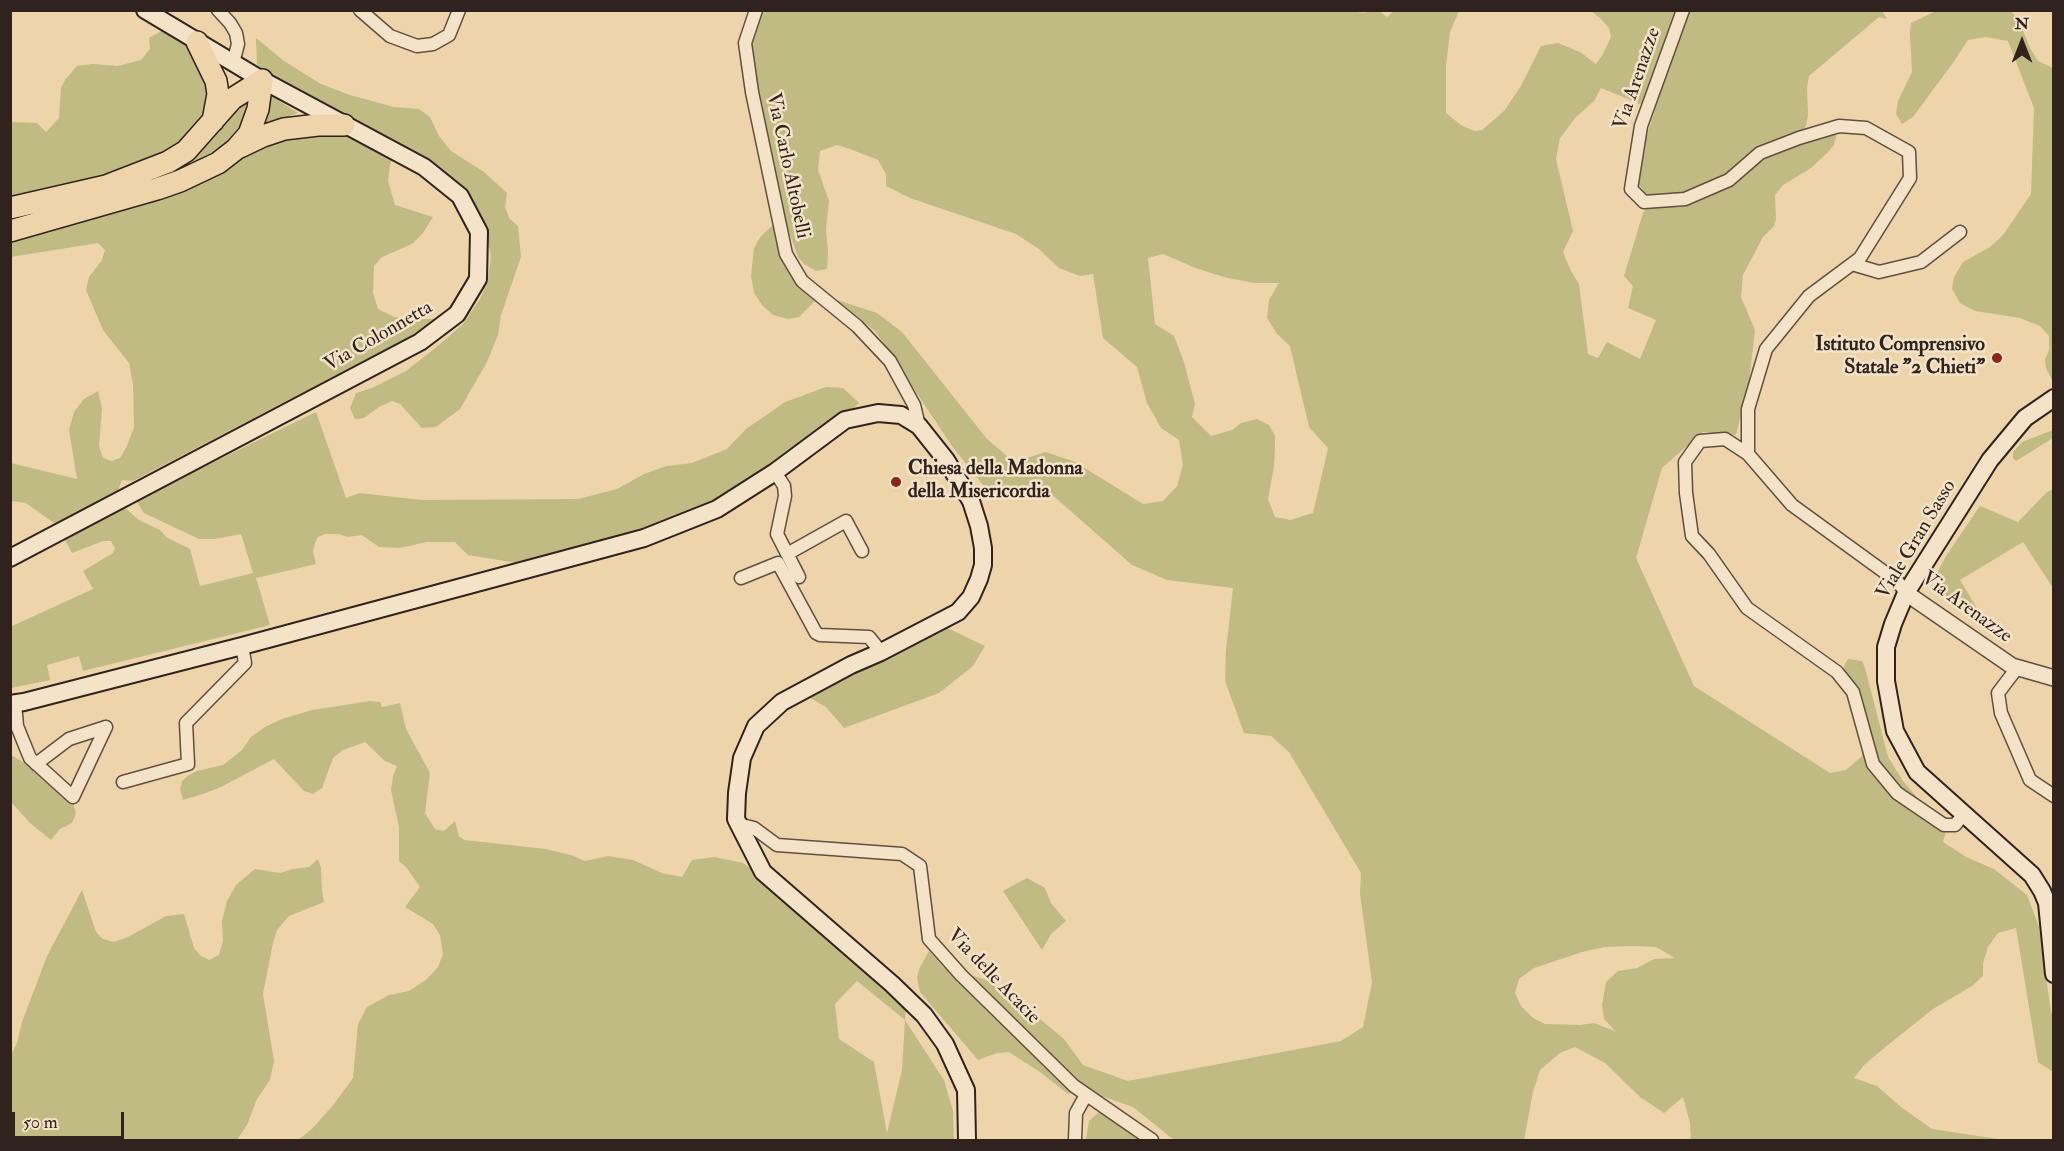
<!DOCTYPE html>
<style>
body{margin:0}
#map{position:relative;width:2064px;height:1151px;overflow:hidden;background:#eed4ab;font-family:"IM FELL Double Pica",serif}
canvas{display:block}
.frame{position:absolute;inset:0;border:12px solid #30231d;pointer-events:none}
.north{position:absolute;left:1992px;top:12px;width:60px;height:60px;-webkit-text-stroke:4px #f4e3c8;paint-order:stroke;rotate:0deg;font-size:16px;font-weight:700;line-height:24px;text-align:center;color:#30231d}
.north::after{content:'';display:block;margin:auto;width:21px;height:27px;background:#30231d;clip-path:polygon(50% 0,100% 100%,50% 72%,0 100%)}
.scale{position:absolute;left:12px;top:1112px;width:112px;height:27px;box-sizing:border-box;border:3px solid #30231d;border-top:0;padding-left:8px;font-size:18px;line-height:21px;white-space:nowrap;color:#30231d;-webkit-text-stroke:4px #f4e3c8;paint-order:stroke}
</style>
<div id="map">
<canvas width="2064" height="1151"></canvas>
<div class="frame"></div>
<div class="north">N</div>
<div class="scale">50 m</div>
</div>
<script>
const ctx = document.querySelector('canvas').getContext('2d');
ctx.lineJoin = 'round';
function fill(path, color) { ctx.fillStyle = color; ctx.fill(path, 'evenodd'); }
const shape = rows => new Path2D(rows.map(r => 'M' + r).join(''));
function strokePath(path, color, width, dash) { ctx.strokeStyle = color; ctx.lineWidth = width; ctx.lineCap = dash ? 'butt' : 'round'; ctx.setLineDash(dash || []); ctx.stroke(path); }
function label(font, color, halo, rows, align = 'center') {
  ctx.font = font + ' "IM FELL Double Pica",serif'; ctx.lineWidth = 5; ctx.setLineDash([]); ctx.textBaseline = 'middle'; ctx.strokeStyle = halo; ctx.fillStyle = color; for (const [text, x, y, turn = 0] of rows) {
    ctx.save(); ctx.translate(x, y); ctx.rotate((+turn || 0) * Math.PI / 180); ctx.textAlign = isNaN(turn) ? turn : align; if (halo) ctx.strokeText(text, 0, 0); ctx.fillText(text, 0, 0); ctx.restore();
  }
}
const green = shape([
 [1345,10,1363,13,1378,10,1387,17,1394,11,1459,11,1450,32,1446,66,1446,113,1461,125,1474,131,1482,130,1504,111,1521,86,1541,46,1558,43,1580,52,1596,64,1602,56,1611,37,1609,28,1601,19,1591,11,1882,11,1887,19,1879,17,1809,76,1807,88,1808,115,1806,126,1799,135,1766,147,1731,173,1711,184,1668,199,1646,194,1639,185,1641,154,1655,110,1601,88,1594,101,1576,117,1560,138,1556,159,1573,231,1563,252,1571,271,1579,284,1588,354,1598,358,1607,342,1640,359,1656,320,1628,308,1633,286,1624,276,1643,213,1651,203,1683,201,1732,180,1764,152,1814,135,1834,130,1836,137,1834,145,1828,152,1811,168,1783,185,1775,195,1776,219,1774,226,1763,237,1743,275,1741,297,1755,330,1749,381,1736,435,1703,432,1662,468,1636,558,1694,686,1830,773,1846,770,1862,756,1865,734,1854,691,1846,673,1844,666,1848,659,1862,661,1865,668,1888,757,1903,781,1946,831,1943,842,1966,857,1994,869,2027,895,2039,927,2051,1012,2053,1017,2053,1072,2038,1062,2016,928,1998,933,1988,947,1983,963,1983,976,1972,986,1933,1009,1883,1049,1864,1065,1854,1078,1877,1086,1901,1107,1932,1129,2005,1140,1691,1140,1690,1123,1683,1097,1664,1113,1640,1097,1605,1063,1575,1047,1560,1053,1540,1070,1533,1092,1524,1140,1174,1140,1133,1107,1081,1089,1068,1094,1040,1072,1009,1052,997,1053,978,1060,920,992,917,977,920,967,929,951,944,968,984,979,1005,990,1064,1039,1083,1065,1128,1081,1341,1041,1363,1027,1372,982,1360,894,1361,873,1289,752,1271,736,1244,733,1225,681,1226,650,1233,588,1167,580,1132,565,1049,492,1002,497,983,485,952,446,876,332,837,300,877,313,902,332,987,439,1014,462,1046,452,1075,462,1143,504,1163,501,1177,486,1183,465,1179,440,1161,428,1147,403,1137,367,1103,338,1093,274,1080,276,1059,268,1039,249,1016,234,910,198,886,186,886,174,878,160,850,149,837,145,820,151,818,170,829,201,826,229,828,252,827,269,816,271,804,264,798,257,787,226,762,121,752,59,752,38,760,11],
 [1163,254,1198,269,1228,278,1254,283,1279,283,1269,300,1267,318,1277,334,1290,346,1309,427,1328,448,1313,513,1290,520,1275,517,1268,499,1274,467,1275,448,1275,436,1269,425,1257,419,1241,423,1232,430,1211,436,1192,417,1195,404,1184,362,1174,336,1155,324,1148,258],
 [1633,946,1656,947,1675,958,1654,959,1637,968,1618,971,1606,982,1602,1005,1604,1019,1615,1031,1594,1023,1580,1025,1545,1024,1533,1018,1521,1006,1515,993,1519,979,1534,968,1582,952,1605,947],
 [1936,11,2011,11,2020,23,2030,48,2038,61,2053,68,2053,382,2046,368,2045,360,2049,350,2049,336,2040,326,2020,318,1975,311,1960,303,1952,289,1954,277,1963,262,1990,247,2003,235,2031,194,2034,108,2008,41,1985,37,1968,40,1955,60,1913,117,1902,124,1896,114,1898,101,1912,72,1910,34,1911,23],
 [165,29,191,43,208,72,207,118,187,140,160,156,125,171,11,203,11,122,37,123,46,132,59,118,61,88,65,80,77,66,93,64,118,66,141,60,150,49,149,38],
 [256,38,284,61,321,84,350,95,394,107,419,109,430,117,439,136,451,151,484,172,507,193,505,207,509,218,518,226,521,257,501,315,498,335,487,362,460,409,436,427,422,428,400,404,392,401,379,407,364,418,355,419,350,408,356,393,372,388,406,371,439,345,463,324,480,299,488,281,491,256,486,231,478,212,467,195,267,75,257,64],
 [268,94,298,113,265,124],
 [249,97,249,118,229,141,212,152,189,165,169,172,78,196,220,126],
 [343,131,393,157,390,165,388,181,395,205,433,217,423,233,412,244,382,257,374,266,373,293,378,309,394,317,412,319,434,319,442,316,407,338,133,481,122,480,116,496,58,526,26,503,11,501,11,463,77,479,69,430,74,412,84,399,98,391,102,409,99,446,103,458,111,461,120,458,127,446,134,427,133,385,129,363,103,330,86,290,89,277,102,260,105,250,98,243,11,257,10,238,265,138],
 [773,225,782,259,796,279,815,301,799,317,788,319,773,315,762,305,754,293,751,276,754,248,761,236],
 [826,387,843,388,859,403,847,414,748,480,710,502,635,531,517,563,468,555,455,542,427,542,399,548,379,547,362,535,348,537,338,534,325,534,318,537,315,543,313,551,316,564,256,578,270,625,83,671,79,656,47,665,50,680,11,688,10,627,93,589,83,571,113,553,115,548,111,541,103,541,72,553,65,540,123,506,139,520,160,530,166,537,190,549,200,586,253,573,241,534,215,539,199,539,144,513,136,500,316,412,346,498,360,493,422,500,578,499,617,489,644,474,667,466,692,463,727,449,746,429,785,402],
 [2053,430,2053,438,2016,461,2013,458,2013,452,2022,442],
 [2053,489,2053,588,2023,542,1960,580,1987,625,1986,630,1935,589,1938,571,1946,556,1980,506,2018,522,2047,492],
 [941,625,985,646,973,666,939,693,844,728,826,707,803,694],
 [370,701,380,702,382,707,400,703,406,729,430,773,425,813,435,829,444,831,455,821,459,836,464,840,546,849,571,855,585,861,608,856,633,860,662,873,682,877,692,860,714,857,743,863,755,872,814,929,862,968,906,1009,905,1020,944,1080,953,1111,954,1140,298,1140,312,1129,334,1104,353,1078,358,1024,367,1007,389,995,409,991,427,979,438,967,443,954,440,935,433,924,405,907,420,887,406,867,399,861,399,827,391,790,393,776,397,766,385,761,365,742,343,750,333,758,322,788,313,794,304,791,274,759,221,787,203,794,183,800,180,789,182,781,189,775,197,771,223,765,242,750,251,737,265,727,282,719,312,710],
 [857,981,905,1020,902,1070,887,1133,874,1062,839,1039,835,1004],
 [11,755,25,763,73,803,76,813,72,823,60,829,51,840,30,823,11,802],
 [318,859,321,868,322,891,324,902,289,916,277,930,273,943,263,994,274,1061,270,1080,257,1099,247,1125,237,1140,11,1140,11,1055,17,1043,22,1022,47,956,82,890,96,932,103,939,114,942,128,937,166,916,184,914,194,948,201,956,209,960,219,955,223,941,222,921,227,901,236,885,255,869,280,873,293,869,309,867],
 [1027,878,1045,888,1051,903,1066,921,1051,934,1042,950,1003,891],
 [1099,1112,1143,1140,1086,1140,1089,1121]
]);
const minor = shape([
 [218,10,230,23,236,33,238,44,233,63],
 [360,10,390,36,417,46,433,44,449,35,459,10],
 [756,10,745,43,752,92,786,254,802,281,857,326,890,361,914,405,919,426],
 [1683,10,1641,126,1631,189,1644,202,1685,199,1729,180,1760,153,1799,138,1839,126,1866,128,1909,152,1910,178,1860,258,1809,296,1766,349,1748,409,1748,454,1792,505,1898,582,1906,593],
 [1852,264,1879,272,1921,262,1960,232],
 [1748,454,1725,439,1700,441,1685,462,1686,493,1692,536,1709,554,1747,608,1837,672,1853,692,1873,764,1897,793,1944,825,1955,825,1964,814],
 [775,472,784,486,785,496,777,534,799,577],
 [787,554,846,521,862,551],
 [741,578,778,563,816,633,820,635,869,637,881,652],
 [2017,668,1998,693,2001,713,2030,780,2054,796],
 [15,703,17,726,30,758,73,797,106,727],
 [36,764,69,739,106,727],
 [123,782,188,764,186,723,245,663,242,646],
 [738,824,754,828,777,845,902,854,920,866,929,939,961,975,1074,1086,1152,1140],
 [1075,1140,1076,1113,1086,1095]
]);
const tertiary = shape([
 [1906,593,2012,666,2054,678]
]);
const secondary = shape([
 [2054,398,2025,418,1990,460,1906,593,1893,624,1886,647,1886,681,1895,731,1917,772,2032,875,2042,891,2047,903,2054,974],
 [10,558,420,342,457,314,478,279,479,232,460,196,424,167,262,80,145,10],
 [10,704,24,702,242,646,644,538,717,509,775,472,845,420,878,413,901,415,919,426,946,460,971,501,979,526,983,548,983,565,979,579,971,597,958,612,881,652,851,665,782,702,756,726,742,758,737,793,736,819,763,872,892,984,924,1015,945,1044,966,1090,967,1140]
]);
const trunk = shape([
 [197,42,216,81,218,94,213,121],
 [240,147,263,136,284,129,318,125,344,125],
 [10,208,106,186,168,162,186,151,232,99,262,80],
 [10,231,157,189,180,181,218,163,236,149,249,134,258,109,262,80]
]);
const markers = [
 [1997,358,6,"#8f2418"],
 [896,482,6,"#8f2418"]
];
const streetNames = [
 ["Via Arenazze",1638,79,-71],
 ["Via Carlo Altobelli",787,166,78],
 ["Via Colonnetta",379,337,-30],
 ["Viale Gran Sasso",1917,540,-59],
 ["Via Arenazze",1966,608,36],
 ["Via delle Acacie",993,977,46]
];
const poiNames = [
 ["Istituto Comprensivo",1985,346],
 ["Statale \"2 Chieti\"",1985,369],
 ["Chiesa della Madonna",908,470,"left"],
 ["della Misericordia",908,493,"left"]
];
fill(green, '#c0bb83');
strokePath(minor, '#604f40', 15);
strokePath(tertiary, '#604f40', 18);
strokePath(secondary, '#30231d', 20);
strokePath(trunk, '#30231d', 24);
strokePath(minor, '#f4e3c8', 12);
strokePath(tertiary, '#f4e3c8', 15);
strokePath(secondary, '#f4e3c8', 16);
strokePath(trunk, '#eed4ab', 21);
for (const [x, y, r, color] of markers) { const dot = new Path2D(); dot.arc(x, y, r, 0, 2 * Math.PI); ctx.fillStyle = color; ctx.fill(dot); strokePath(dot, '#f4e3c8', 2); }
label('20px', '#30231d', '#f4e3c8', streetNames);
label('bold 20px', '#30231d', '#f4e3c8', poiNames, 'right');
</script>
